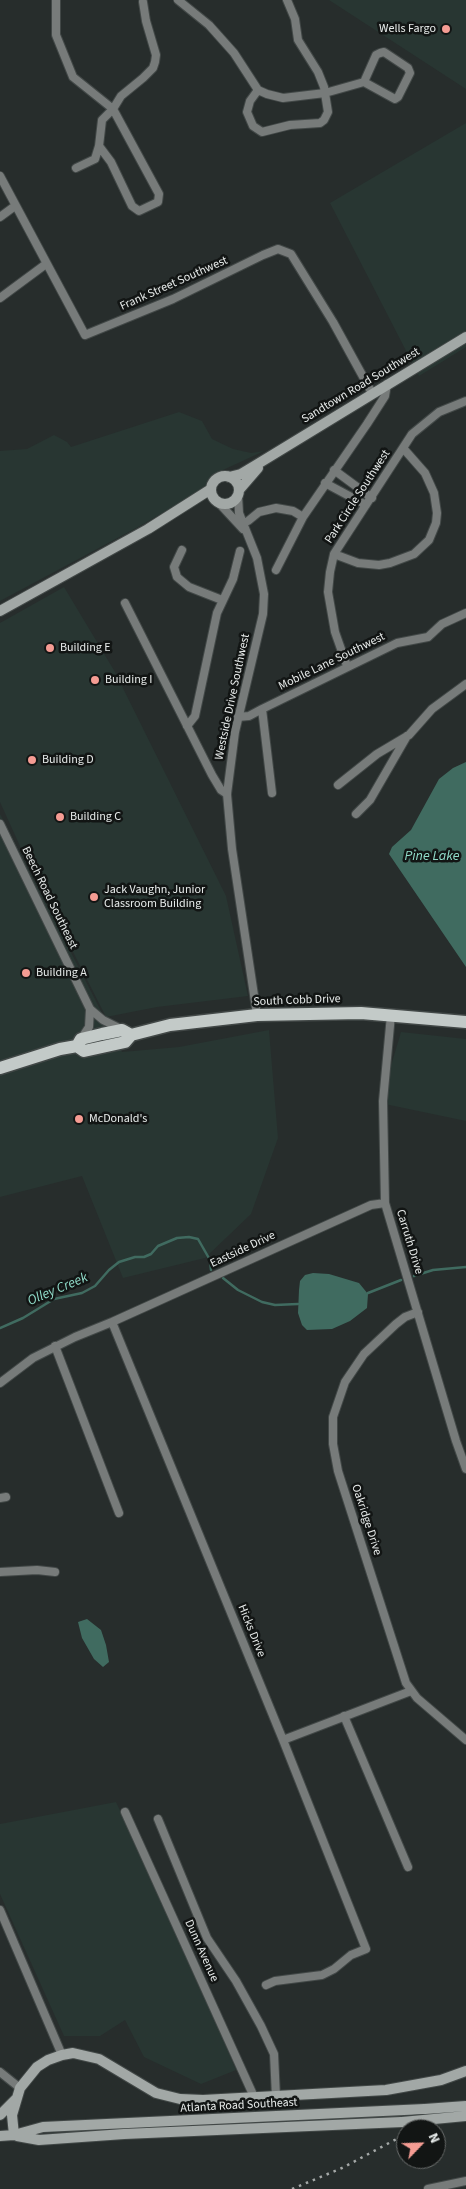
<!DOCTYPE html>
<style>
body{margin:0}
#map{position:relative;width:466px;height:2189px;overflow:hidden;background:#272d2c;font-family:"Source Sans 3",sans-serif}
canvas{display:block}
.north{position:absolute;left:396px;top:2119px;width:50px;height:50px;box-sizing:border-box;background:#121514;border:1px solid #686b6a;border-radius:50%;rotate:66deg;font-size:14px;font-weight:700;line-height:20px;text-align:center;color:#e8eceb}
.north::after{content:'';display:block;margin:auto;width:18px;height:22px;background:#f59c93;clip-path:polygon(50% 0,100% 100%,50% 72%,0 100%)}
</style>
<div id="map">
<canvas width="466" height="2189"></canvas>
<div class="north">N</div>
</div>
<script>
const ctx = document.querySelector('canvas').getContext('2d');
ctx.lineJoin = 'round';
function fill(path, color) { ctx.fillStyle = color; ctx.fill(path, 'evenodd'); }
const shape = rows => new Path2D(rows.map(r => 'M' + r).join(''));
function strokePath(path, color, width, dash) { ctx.strokeStyle = color; ctx.lineWidth = width; ctx.lineCap = dash ? 'butt' : 'round'; ctx.setLineDash(dash || []); ctx.stroke(path); }
function label(font, color, halo, rows, align = 'center') {
  ctx.font = font + ' "Source Sans 3",sans-serif'; ctx.lineWidth = 5; ctx.setLineDash([]); ctx.textBaseline = 'middle'; ctx.strokeStyle = halo; ctx.fillStyle = color; for (const [text, x, y, turn = 0] of rows) {
    ctx.save(); ctx.translate(x, y); ctx.rotate((+turn || 0) * Math.PI / 180); ctx.textAlign = isNaN(turn) ? turn : align; if (halo) ctx.strokeText(text, 0, 0); ctx.fillText(text, 0, 0); ctx.restore();
  }
}
const built = shape([
 [329,0,466,0,466,89],
 [466,123,466,347,419,376,330,203],
 [179,412,202,421,212,439,233,449,251,453,264,451,223,470,208,479,205,488,140,526,0,601,0,451,27,449,54,435,67,442,71,447],
 [64,587,115,672,226,896,248,996,157,1007,106,1017,25,857,0,802,0,623],
 [0,814,122,1052,179,1047,269,1030,278,1138,251,1214,205,1258,123,1278,82,1176,0,1197],
 [401,1032,466,1039,466,1121,380,1103],
 [116,1802,189,1958,236,2070,201,2084,144,2057,125,2020,100,2036,64,2036,0,1894,0,1824]
]);
const water = shape([
 [466,762,466,967,389,854,392,847,411,830,439,779,453,768],
 [313,1273,329,1274,359,1283,368,1294,367,1308,350,1321,332,1329,307,1330,302,1325,298,1313,299,1290,300,1281,305,1275],
 [87,1619,101,1630,106,1645,109,1662,103,1667,94,1659,82,1638,78,1622]
]);
const stream = shape([
 [414,1276,433,1270,466,1267],
 [223,1278,238,1290,262,1302,275,1305,298,1304],
 [368,1293,401,1280],
 [0,1328,23,1318,54,1299,82,1293,95,1286,109,1270,119,1262,135,1257,144,1257,151,1254,158,1246,177,1238,189,1237,198,1239,210,1260,211,1270]
]);
const street = shape([
 [56,0,56,35,73,77,113,109,159,194,158,202,139,211,132,206,111,162,99,146,102,120,113,109,121,96,143,78,153,68,155,62,156,55,146,21,143,2],
 [178,0,209,25,234,53,258,90,267,94,283,98,325,93,364,82,395,99,398,97,410,73,408,68,384,52,380,53,376,55,364,82],
 [258,90,250,101,247,112,253,126,262,132,290,125,320,123,324,120,328,112,324,87,318,72,298,40,295,19,287,0],
 [76,168,95,159,99,146],
 [0,176,85,335,173,299,263,255,278,249,291,254,333,322,372,393],
 [0,217,15,206],
 [0,298,46,264],
 [334,470,372,498],
 [325,483,366,505],
 [238,495,239,513,257,558,264,594,263,614,235,732,227,794,232,849,257,1015],
 [218,502,243,529],
 [248,521,259,512,276,508,293,511,303,517],
 [182,550,174,567,177,577,189,587,222,600],
 [334,554,358,563,379,565,390,563,414,554,429,540,436,523,437,513,434,493,425,473,403,448],
 [276,570,303,517,367,424,385,396,387,384],
 [125,603,212,775,221,790,227,794],
 [347,666,335,632,328,592,330,572,334,554,412,434,439,412,466,401],
 [262,709,397,643,428,637,442,624,466,613],
 [238,717,249,716,262,709,272,793],
 [187,726,195,716,217,613,233,579,240,551],
 [338,785,377,754,409,735,432,709,466,684],
 [356,814,370,800,407,736],
 [0,824,90,1009,103,1020,121,1029],
 [391,1015,383,1101,385,1203,456,1441,466,1469],
 [81,1039,89,1027,90,1009],
 [418,1312,405,1317,396,1324,364,1354,345,1382,333,1417,333,1444,338,1471,406,1683,417,1698,466,1740],
 [112,1322,283,1740,366,1949,351,1955,334,1969,322,1975,275,1981,266,1985],
 [55,1346,119,1513],
 [0,1383,33,1358,75,1337,112,1322,371,1205,385,1203],
 [0,1498,6,1497],
 [0,1572,37,1570,55,1572],
 [344,1716,408,1867],
 [283,1740,411,1691],
 [125,1812,255,2099],
 [158,1819,207,1938,236,1981,261,2026,274,2054,276,2097],
 [0,1910,62,2055],
 [0,2072,20,2088],
 [428,2189,466,2181]
]);
const secondary = shape([
 '211 490a14 14 0 1 1 28 0a14 14 0 1 1-28 0Z',
 [229,477,241,474,256,465,466,337],
 [239,490,258,468],
 [0,611,148,529,211,489],
 [0,2115,16,2099],
 [14,2135,12,2115,20,2088,37,2067,48,2060,62,2055,73,2053,99,2059,156,2093,180,2099,203,2100,386,2090,441,2080,466,2071],
 [0,2136,14,2135,43,2127,425,2109],
 [17,2136,39,2140,124,2134,402,2122]
]);
const primary = shape([
 [77,1046,81,1039,102,1034,122,1030,131,1035],
 [0,1068,60,1049,77,1046,84,1051,125,1042,131,1035,170,1025,257,1015,361,1013,466,1022]
]);
const rail = shape([
 [292,2189,342,2168,406,2134]
]);
const secondaryBridge = shape([
 [425,2109,466,2106],
 [402,2122,466,2116]
]);
const markers = [
 [446,29,5,"#f59c93"],
 [50,648,5,"#f59c93"],
 [95,680,5,"#f59c93"],
 [32,760,5,"#f59c93"],
 [60,817,5,"#f59c93"],
 [94,897,5,"#f59c93"],
 [26,973,5,"#f59c93"],
 [79,1119,5,"#f59c93"]
];
const poiNames = [
 ["Wells Fargo",436,29,"right"],
 ["Building E",60,648],
 ["Building I",105,680],
 ["Building D",42,760],
 ["Building C",70,817],
 ["Jack Vaughn, Junior",104,890],
 ["Classroom Building",104,904],
 ["Building A",36,973],
 ["McDonald's",89,1119]
];
const streetNames = [
 ["Frank Street Southwest",174,284,-24],
 ["Sandtown Road Southwest",361,386,-31],
 ["Park Circle Southwest",358,497,-57],
 ["Mobile Lane Southwest",332,662,-26],
 ["Westside Drive Southwest",233,697,-78],
 ["Beech Road Southeast",49,898,64],
 ["South Cobb Drive",297,1001,-2],
 ["Carruth Drive",409,1242,73],
 ["Eastside Drive",243,1250,-25],
 ["Oakridge Drive",366,1520,72],
 ["Hicks Drive",251,1631,68],
 ["Dunn Avenue",201,1951,66],
 ["Atlanta Road Southeast",239,2106,-3]
];
const waterNames = [
 ["Pine Lake",432,857],
 ["Olley Creek",58,1290,-23]
];
fill(built, '#283632');
fill(water, '#406b60');
strokePath(stream, '#406b60', 2.5);
strokePath(street, '#424847', 10);
strokePath(secondary, '#424847', 12);
strokePath(primary, '#424847', 15);
strokePath(street, '#777b7a', 8);
strokePath(secondary, '#a2a8a6', 10);
strokePath(primary, '#c3cac8', 12);
strokePath(rail, '#a4a8a7', 2.5, [2.5, 5]);
strokePath(secondaryBridge, '#424847', 12, []);
strokePath(secondaryBridge, '#a2a8a6', 10);
for (const [x, y, r, color] of markers) { const dot = new Path2D(); dot.arc(x, y, r, 0, 2 * Math.PI); ctx.fillStyle = color; ctx.fill(dot); strokePath(dot, '#121514', 2); }
label('12px', '#e8eceb', '#121514', poiNames, 'left');
label('12px', '#e8eceb', '#121514', streetNames);
label('italic 14px', '#91ddca', '#121514', waterNames);
</script>
